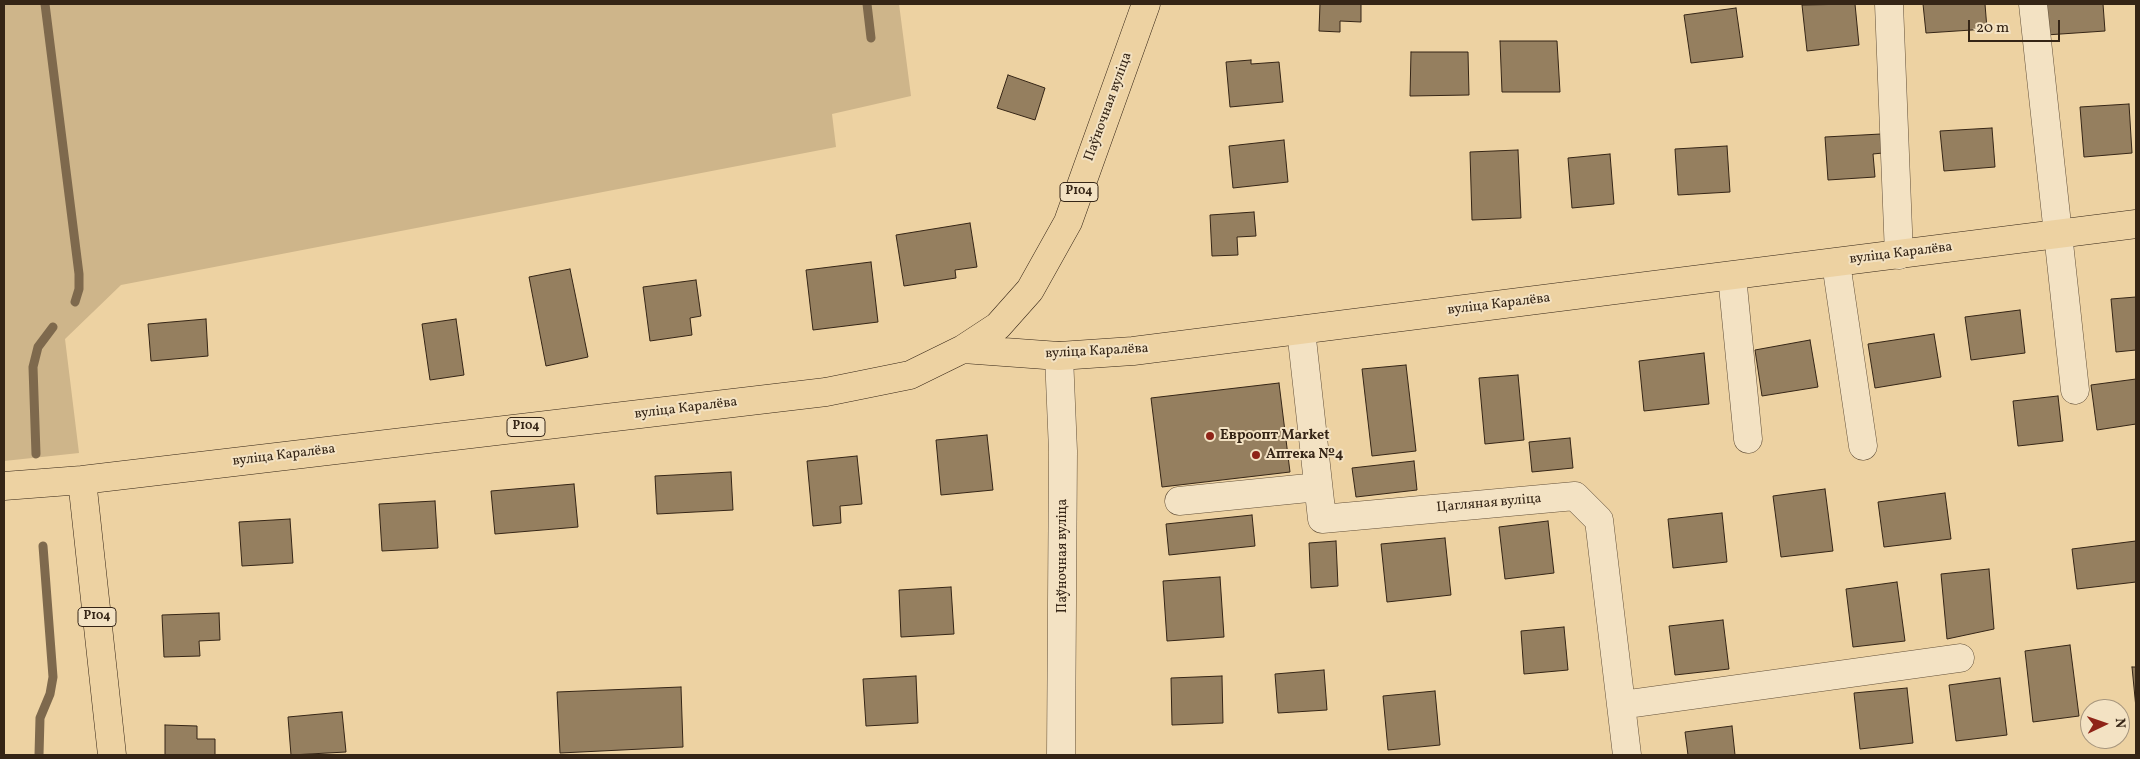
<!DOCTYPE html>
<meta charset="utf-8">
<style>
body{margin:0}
#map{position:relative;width:2140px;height:759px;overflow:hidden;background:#edd2a2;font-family:Vollkorn,serif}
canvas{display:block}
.frame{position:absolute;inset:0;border:5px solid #352516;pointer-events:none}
.north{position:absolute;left:2080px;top:699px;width:50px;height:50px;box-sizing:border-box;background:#f3e2c3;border:1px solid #a7967e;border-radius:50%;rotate:87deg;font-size:14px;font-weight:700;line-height:20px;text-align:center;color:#352516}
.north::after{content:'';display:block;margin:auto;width:18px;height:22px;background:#8f2418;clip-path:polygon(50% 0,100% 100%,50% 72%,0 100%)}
.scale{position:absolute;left:1968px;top:20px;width:92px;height:22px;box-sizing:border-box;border:2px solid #352516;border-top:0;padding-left:6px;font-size:15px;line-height:18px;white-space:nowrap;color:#352516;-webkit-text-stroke:4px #f3e2c3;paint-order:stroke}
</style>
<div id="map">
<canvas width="2140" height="759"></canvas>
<div class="frame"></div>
<div class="north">N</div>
<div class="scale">20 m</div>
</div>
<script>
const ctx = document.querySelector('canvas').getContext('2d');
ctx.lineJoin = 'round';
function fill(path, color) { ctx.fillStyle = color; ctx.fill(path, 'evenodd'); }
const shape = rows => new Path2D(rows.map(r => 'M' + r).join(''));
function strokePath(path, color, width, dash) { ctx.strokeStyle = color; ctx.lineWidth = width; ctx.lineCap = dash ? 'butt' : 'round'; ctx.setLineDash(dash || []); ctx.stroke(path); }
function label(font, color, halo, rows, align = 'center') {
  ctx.font = font + ' Vollkorn,serif'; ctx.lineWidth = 4; ctx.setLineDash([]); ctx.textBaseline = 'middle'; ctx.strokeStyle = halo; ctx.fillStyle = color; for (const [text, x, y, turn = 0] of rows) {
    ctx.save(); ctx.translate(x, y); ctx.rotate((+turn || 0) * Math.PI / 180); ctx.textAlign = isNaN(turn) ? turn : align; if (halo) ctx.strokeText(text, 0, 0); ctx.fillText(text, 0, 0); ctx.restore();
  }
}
const green = shape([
 [4,4,899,4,911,96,832,114,836,147,121,285,65,339,79,453,4,461]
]);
const stream = shape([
 [45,4,79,274,79,289,75,302],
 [867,4,871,38],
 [36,454,33,367,38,347,53,327],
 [39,755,40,718,50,694,53,677,43,546]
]);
const building = shape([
 [1320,4,1361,4,1361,22,1340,21,1340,32,1319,31,1320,4],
 [1855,4,1859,45,1807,51,1802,5,1855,4],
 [1923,4,1985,4,1987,29,1926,33,1923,4],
 [2044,4,2103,4,2105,31,2046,35,2044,4],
 [1736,8,1743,57,1691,63,1684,15,1736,8],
 [1500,41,1557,41,1560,92,1502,92,1500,41],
 [1411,52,1468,52,1469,95,1410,96,1411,52],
 [1251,60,1251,64,1279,62,1283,102,1230,107,1226,62,1251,60],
 [1008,75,1045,88,1035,120,997,108,1008,75],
 [2129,104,2132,153,2084,157,2080,107,2129,104],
 [1992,128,1995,167,1944,171,1940,131,1992,128],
 [1881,134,1883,153,1873,154,1875,177,1828,180,1825,137,1881,134],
 [1284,140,1288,182,1233,188,1229,146,1284,140],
 [1727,146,1730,192,1678,195,1675,149,1727,146],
 [1518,150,1521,218,1472,220,1470,152,1518,150],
 [1610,154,1614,204,1572,208,1568,158,1610,154],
 [1254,212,1256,236,1237,237,1238,255,1212,256,1210,215,1254,212],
 [970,223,977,267,955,270,956,278,904,286,896,235,970,223],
 [871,262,878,322,813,330,806,270,871,262],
 [570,269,588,357,546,366,529,277,570,269],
 [696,280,701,316,690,318,692,335,650,341,643,287,696,280],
 [2136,297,2136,350,2116,352,2111,299,2136,297],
 [2020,310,2025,353,1971,360,1965,317,2020,310],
 [206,319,208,356,151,361,148,324,206,319],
 [456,319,464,375,430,380,422,324,456,319],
 [1934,334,1941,377,1875,388,1868,344,1934,334],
 [1810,340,1818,387,1762,396,1755,350,1810,340],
 [1704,353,1709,404,1644,411,1639,361,1704,353],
 [1406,365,1416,451,1372,456,1362,369,1406,365],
 [1518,375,1524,440,1485,444,1479,378,1518,375],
 [2136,379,2136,424,2097,430,2091,385,2136,379],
 [1279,383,1290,472,1162,487,1151,398,1279,383],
 [2058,396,2063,441,2018,446,2013,401,2058,396],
 [987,435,993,490,941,495,936,440,987,435],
 [1570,438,1573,468,1532,472,1529,442,1570,438],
 [857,456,862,504,840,506,841,523,813,526,807,461,857,456],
 [1414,461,1417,490,1356,497,1352,468,1414,461],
 [731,472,733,510,657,514,655,476,731,472],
 [574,484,578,527,495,534,491,491,574,484],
 [1825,489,1833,551,1781,557,1773,496,1825,489],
 [1945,493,1951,539,1884,547,1878,502,1945,493],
 [435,501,438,548,382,551,379,504,435,501],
 [1722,513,1727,562,1673,568,1668,519,1722,513],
 [1252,515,1255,546,1169,555,1166,524,1252,515],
 [290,519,293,563,242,566,239,522,290,519],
 [1548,521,1554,573,1505,579,1499,527,1548,521],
 [1445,538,1451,595,1387,602,1381,544,1445,538],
 [1336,541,1338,586,1311,588,1309,543,1336,541],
 [2136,541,2136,582,2077,589,2072,549,2136,541],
 [1989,569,1994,629,1947,639,1941,574,1989,569],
 [1220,577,1224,637,1167,641,1163,581,1220,577],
 [1897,582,1905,641,1853,647,1846,589,1897,582],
 [951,587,954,634,901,637,899,590,951,587],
 [219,613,220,640,199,641,200,656,164,657,162,615,219,613],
 [1723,620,1729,669,1675,675,1669,626,1723,620],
 [1564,627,1568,670,1524,674,1521,631,1564,627],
 [2070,645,2079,716,2033,722,2025,651,2070,645],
 [2132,667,2136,667,2136,708,2132,667],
 [1324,670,1327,710,1278,713,1275,674,1324,670],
 [916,676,918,723,866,726,863,679,916,676],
 [1222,676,1223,723,1172,725,1171,678,1222,676],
 [2000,678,2007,735,1956,741,1949,685,2000,678],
 [681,687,683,747,560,753,557,692,681,687],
 [1907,688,1913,743,1860,749,1854,693,1907,688],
 [1435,691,1440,745,1388,750,1383,696,1435,691],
 [342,712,346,752,291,755,288,717,342,712],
 [165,725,197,726,197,739,215,739,215,755,165,755,165,725],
 [1732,726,1735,755,1688,755,1685,732,1732,726]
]);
const minor = shape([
 [1889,4,1899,255],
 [2033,4,2075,390],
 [1836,263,1863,446],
 [1732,276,1748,439],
 [1301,330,1322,519,1575,496,1599,520,1627,755],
 [1059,356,1063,451,1061,755],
 [1179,501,1318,487],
 [1621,705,1960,658]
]);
const major = shape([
 [963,349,1059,356,1133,351,2136,224],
 [82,480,112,755],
 [4,486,82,480,826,392,910,375,963,349,998,326,1030,290,1068,222,1146,4]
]);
const markers = [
 [1210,436,5,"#8f2418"],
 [1256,455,5,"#8f2418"]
];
const shields = [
 [1079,192,38],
 [526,427,38],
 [97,617,38]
];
const shieldNames = [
 ["Р104",1079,192],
 ["Р104",526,427],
 ["Р104",97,617]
];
const streetNames = [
 ["Паўночная вуліца",1109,107,-70],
 ["вуліца Каралёва",1901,254,-7],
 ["вуліца Каралёва",1499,305,-7],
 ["вуліца Каралёва",1097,352,-3],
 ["вуліца Каралёва",686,409,-7],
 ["вуліца Каралёва",284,456,-7],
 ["Цагляная вуліца",1489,504,-5],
 ["Паўночная вуліца",1063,556,-90]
];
const poiNames = [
 ["Евроопт Market",1220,436],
 ["Аптека №4",1266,455]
];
fill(green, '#ceb58a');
strokePath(stream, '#7e694d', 9);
fill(building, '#957f5f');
strokePath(building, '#352516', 1);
strokePath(minor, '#635039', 29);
strokePath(major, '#352516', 29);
strokePath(minor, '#f3e2c3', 28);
strokePath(major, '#edd2a2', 28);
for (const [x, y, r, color] of markers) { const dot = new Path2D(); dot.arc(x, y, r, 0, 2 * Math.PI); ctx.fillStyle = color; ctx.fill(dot); strokePath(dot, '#f3e2c3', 2); }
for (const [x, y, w] of shields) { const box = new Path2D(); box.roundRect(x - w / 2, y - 9.5, w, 19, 4); ctx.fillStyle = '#f3e2c3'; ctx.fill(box); strokePath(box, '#352516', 1); }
label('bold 12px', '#352516', null, shieldNames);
label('14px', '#352516', '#f3e2c3', streetNames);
label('bold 14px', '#352516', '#f3e2c3', poiNames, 'left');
</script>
